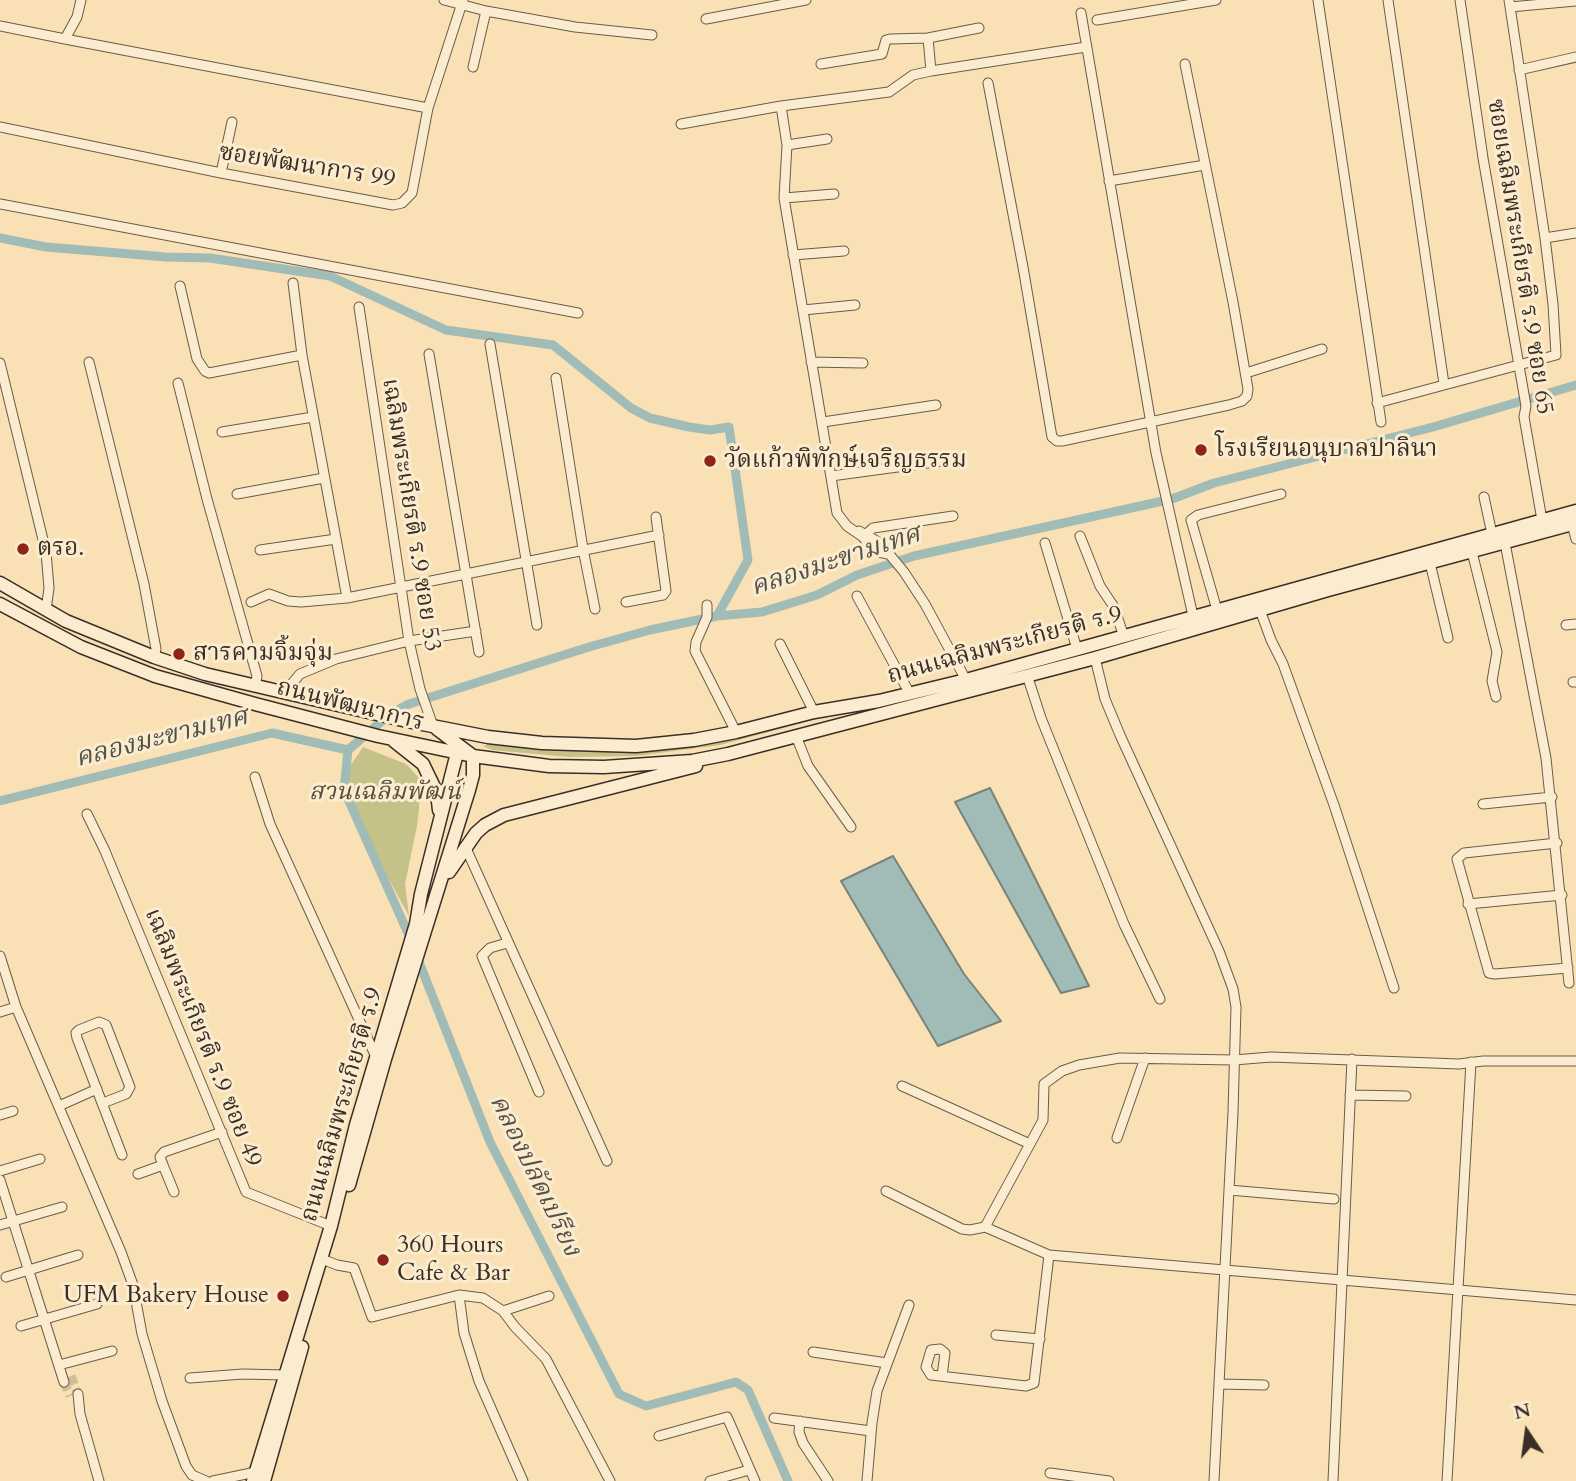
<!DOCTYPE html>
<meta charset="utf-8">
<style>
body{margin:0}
#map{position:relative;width:1576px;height:1481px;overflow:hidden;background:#fae1b5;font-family:Cardo,serif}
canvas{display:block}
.north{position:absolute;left:1492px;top:1397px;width:70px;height:70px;-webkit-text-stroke:5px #fceccf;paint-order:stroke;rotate:347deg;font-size:19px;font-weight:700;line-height:28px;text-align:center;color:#392f26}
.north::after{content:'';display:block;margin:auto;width:24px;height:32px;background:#392f26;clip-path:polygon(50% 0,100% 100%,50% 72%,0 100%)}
</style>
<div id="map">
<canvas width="1576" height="1481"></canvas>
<div class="north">N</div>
</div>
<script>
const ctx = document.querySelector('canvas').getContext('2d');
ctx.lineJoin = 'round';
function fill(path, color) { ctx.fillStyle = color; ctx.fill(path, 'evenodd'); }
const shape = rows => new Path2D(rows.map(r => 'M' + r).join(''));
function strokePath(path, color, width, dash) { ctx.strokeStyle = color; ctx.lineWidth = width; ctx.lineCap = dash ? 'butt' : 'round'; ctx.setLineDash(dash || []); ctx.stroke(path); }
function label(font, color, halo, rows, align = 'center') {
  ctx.font = font + ' Cardo,"Noto Serif Thai",serif'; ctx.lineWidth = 6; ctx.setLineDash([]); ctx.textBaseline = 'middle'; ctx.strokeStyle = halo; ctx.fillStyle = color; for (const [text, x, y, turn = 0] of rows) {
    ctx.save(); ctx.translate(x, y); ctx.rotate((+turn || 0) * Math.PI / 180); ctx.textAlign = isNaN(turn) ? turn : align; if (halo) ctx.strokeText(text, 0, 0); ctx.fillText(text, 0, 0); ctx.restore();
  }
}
const green = shape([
 [825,715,821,718,720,745,636,756,570,757,492,750,483,746,489,744,576,751,624,750],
 [363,747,406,764,419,778,421,789,417,826,405,884,409,916,380,863,352,804,347,783,348,769]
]);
const water = shape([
 [990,788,1089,986,1061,993,955,802,990,788],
 [893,856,964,974,1001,1021,938,1046,841,881,893,856]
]);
const canal = shape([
 [0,238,46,247,166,257,210,258,330,276,446,330,553,345,631,408,650,418,689,427,710,430,729,427,748,560,717,616],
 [348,750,390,714,409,704,589,647,650,630,717,616,762,612,817,595,857,575,914,556,1172,499,1214,483,1433,427,1576,385],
 [348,750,344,790,411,940],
 [0,801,272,733,348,750],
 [417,957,490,1142,619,1394,646,1406,736,1382,748,1390,788,1481]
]);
const streetTunnel = shape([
 [71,1376,78,1394],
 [64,1382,70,1396]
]);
const street = shape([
 [444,0,486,11,575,27,652,35],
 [1318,0,1381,422],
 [1388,0,1444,384],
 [1460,0,1483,158,1526,406,1524,417,1542,520],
 [1510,7,1576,1],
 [1081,13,1156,453,1193,616],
 [706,19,806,0],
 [1097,20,1216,0],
 [0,26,65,39,77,17,81,0],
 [928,38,931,71],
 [65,39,428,108],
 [821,64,882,54,886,40,890,39,928,38,979,28],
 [473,67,486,11],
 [1519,70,1576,57],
 [988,83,1023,267,1052,437,1057,441,1062,441,1229,405,1242,401,1247,396,1248,389,1233,302,1185,64],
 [781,106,787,145,784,198,837,513,847,526,863,537,873,551,888,554],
 [681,124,781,106,889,92,913,75,931,71,1086,47],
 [0,127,221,173,393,205,402,203,412,193,428,108,463,0],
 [787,145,827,139],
 [221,173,232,122],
 [1109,181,1205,165],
 [784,198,834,194],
 [0,204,578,313],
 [1545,238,1576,233],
 [793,255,844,251],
 [293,283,302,355,347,598],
 [180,286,197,359,205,371,209,373,302,355],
 [359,307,409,641,420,689,433,726],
 [803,310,855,305],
 [490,344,537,625],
 [429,354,479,652],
 [89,362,144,584,156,649,154,657],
 [811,362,863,363],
 [0,363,46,552,49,588,46,610],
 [1246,373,1322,349],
 [556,378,583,549,595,609],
 [178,383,207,499,257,676,255,686],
 [1377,403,1556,355,1553,304,1545,238,1509,0],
 [823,422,936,405],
 [222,432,313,417],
 [831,476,942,461],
 [237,494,324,478],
 [1484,497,1492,534],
 [1572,524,1576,539],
 [859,531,880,543,904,572,925,604,966,680],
 [864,536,873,528,953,516],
 [1080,536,1100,586,1114,607,1124,637],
 [1045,543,1077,649],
 [1505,543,1546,758,1569,983],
 [260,550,336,539],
 [1472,552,1497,652,1492,681,1496,697],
 [1430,563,1448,638],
 [857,596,910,694],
 [251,602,269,594,288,601,301,602,347,598,659,535],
 [626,602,663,595,666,591,656,517],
 [707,605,707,617,696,642,695,651,736,732],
 [1217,610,1191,520,1198,515,1281,494],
 [1260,610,1271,640,1283,664,1334,805,1394,988],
 [1566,625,1576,624],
 [780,644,814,712],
 [1095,658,1105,699,1120,735,1219,951,1233,989,1236,1007,1233,1112,1214,1481],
 [1027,675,1041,718,1124,924,1160,999],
 [1573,682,1576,682],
 [284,693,300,674,336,659,409,641,476,631],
 [796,736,808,766,851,827],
 [255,777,270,824,376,1057],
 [1483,804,1552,797],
 [87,814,105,851,246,1192,331,1226],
 [1557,843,1464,853,1457,859,1489,973,1495,974,1568,968],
 [465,846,607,1161],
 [1468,904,1562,895],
 [507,943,490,948,482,956,539,1092],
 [0,956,16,1007,121,1252,133,1285,142,1334,162,1401,186,1466,192,1475,206,1481],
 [0,1012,16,1007],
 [902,1086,1030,1144],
 [1350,1095,1406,1096],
 [103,1103,126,1094,130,1087,106,1025,99,1022,79,1030,76,1033,77,1038,122,1155],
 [59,1106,97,1089],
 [0,1115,13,1111],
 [1117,1138,1145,1058],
 [163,1165,174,1192],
 [0,1171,40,1159],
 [138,1174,163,1165,160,1157,164,1152,222,1132],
 [0,1180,64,1382],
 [1229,1190,1334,1199],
 [886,1191,962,1229,970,1230,985,1227,1049,1255,1576,1300],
 [0,1225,62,1207],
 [985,1227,1043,1120,1044,1084,1062,1071,1079,1065,1120,1058,1234,1060,1271,1057,1459,1064,1483,1061,1576,1061],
 [327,1261,337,1265,354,1268,372,1317,459,1295,483,1298,503,1311,515,1327,546,1359,610,1481],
 [6,1277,78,1255],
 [459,1295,464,1333,479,1381,523,1481],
 [503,1311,549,1296],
 [21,1326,97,1304],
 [996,1335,1040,1339],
 [813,1352,887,1363],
 [59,1365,112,1351],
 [942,1376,945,1353,940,1349,931,1350,926,1367,931,1375,1026,1386,1034,1383,1049,1255],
 [190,1378,243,1374,285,1375],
 [1219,1384,1264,1385],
 [78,1394,80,1414,99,1481],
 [774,1418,871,1431],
 [800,1421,799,1432,803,1443,828,1481],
 [659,1436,727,1417,755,1481],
 [1050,1473,1109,1481],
 [213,1481,256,1472],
 [710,1481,749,1470],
 [867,1481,872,1423,877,1391,909,1305],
 [1333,1481,1352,1059],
 [1447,1481,1471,1062]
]);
const secondary = shape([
 [0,583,66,621,154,657,205,674,407,721,488,737,542,743,636,746,694,740,736,732,814,712,879,701,966,680,1576,511],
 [0,604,81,647,155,676,255,704,378,736,473,756,549,766,604,767,692,761,728,754,1095,658,1328,590,1576,523],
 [437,729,473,756],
 [394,741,423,764,437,793,439,810],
 [449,872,476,833,485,825,504,815,696,766],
 [349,1185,385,1059,469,790,473,775,473,756],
 [253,1481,331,1226,356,1125,416,924,421,894,457,753],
 [264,1481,302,1347]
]);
const markers = [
 [1201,450,7,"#8f2418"],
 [710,461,7,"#8f2418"],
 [23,549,7,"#8f2418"],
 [179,654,7,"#8f2418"],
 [383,1260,7,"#8f2418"],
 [283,1296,7,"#8f2418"]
];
const streetNames = [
 ["ซอยพัฒนาการ 99",307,167,9],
 ["ซอยเฉลิมพระเกียรติ ร.9 ซอย 65",1519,257,81],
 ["เฉลิมพระเกียรติ ร.9 ซอย 53",410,515,81],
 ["ถนนเฉลิมพระเกียรติ ร.9",1005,646,-15],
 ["ถนนพัฒนาการ",350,706,14],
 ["เฉลิมพระเกียรติ ร.9 ซอย 49",202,1038,68],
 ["ถนนเฉลิมพระเกียรติ ร.9",343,1105,-74]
];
const poiNames = [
 ["โรงเรียนอนุบาลปาลินา",1215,450],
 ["วัดแก้วพิทักษ์เจริญธรรม",724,461],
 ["ตรอ.",37,549],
 ["สารคามจิ้มจุ่ม",193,654],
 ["360 Hours",397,1246],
 ["Cafe & Bar",397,1274],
 ["UFM Bakery House",269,1296,"right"]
];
const parkNames = [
 ["สวนเฉลิมพัฒน์",385,793]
];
const waterNames = [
 ["คลองมะขามเทศ",836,562,-18],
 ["คลองมะขามเทศ",162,739,-14],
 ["คลองปลัดเปรียง",534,1176,64]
];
fill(green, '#c4c189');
fill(water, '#a1bcb6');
strokePath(water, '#77847c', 2);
strokePath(canal, '#a1bcb6', 9);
strokePath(streetTunnel, '#d3bd98', 9, [9, 4.5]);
strokePath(street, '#695c4a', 11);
strokePath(secondary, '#392f26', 15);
strokePath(street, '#fceccf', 9);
strokePath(secondary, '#fceccf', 12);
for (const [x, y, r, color] of markers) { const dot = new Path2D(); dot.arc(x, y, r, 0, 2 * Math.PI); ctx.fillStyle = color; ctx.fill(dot); strokePath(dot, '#fceccf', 2.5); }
label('24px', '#392f26', '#fceccf', streetNames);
label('24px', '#392f26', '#fceccf', poiNames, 'left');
label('italic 24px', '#554c3a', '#fceccf', parkNames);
label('italic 26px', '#53524a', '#fceccf', waterNames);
</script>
